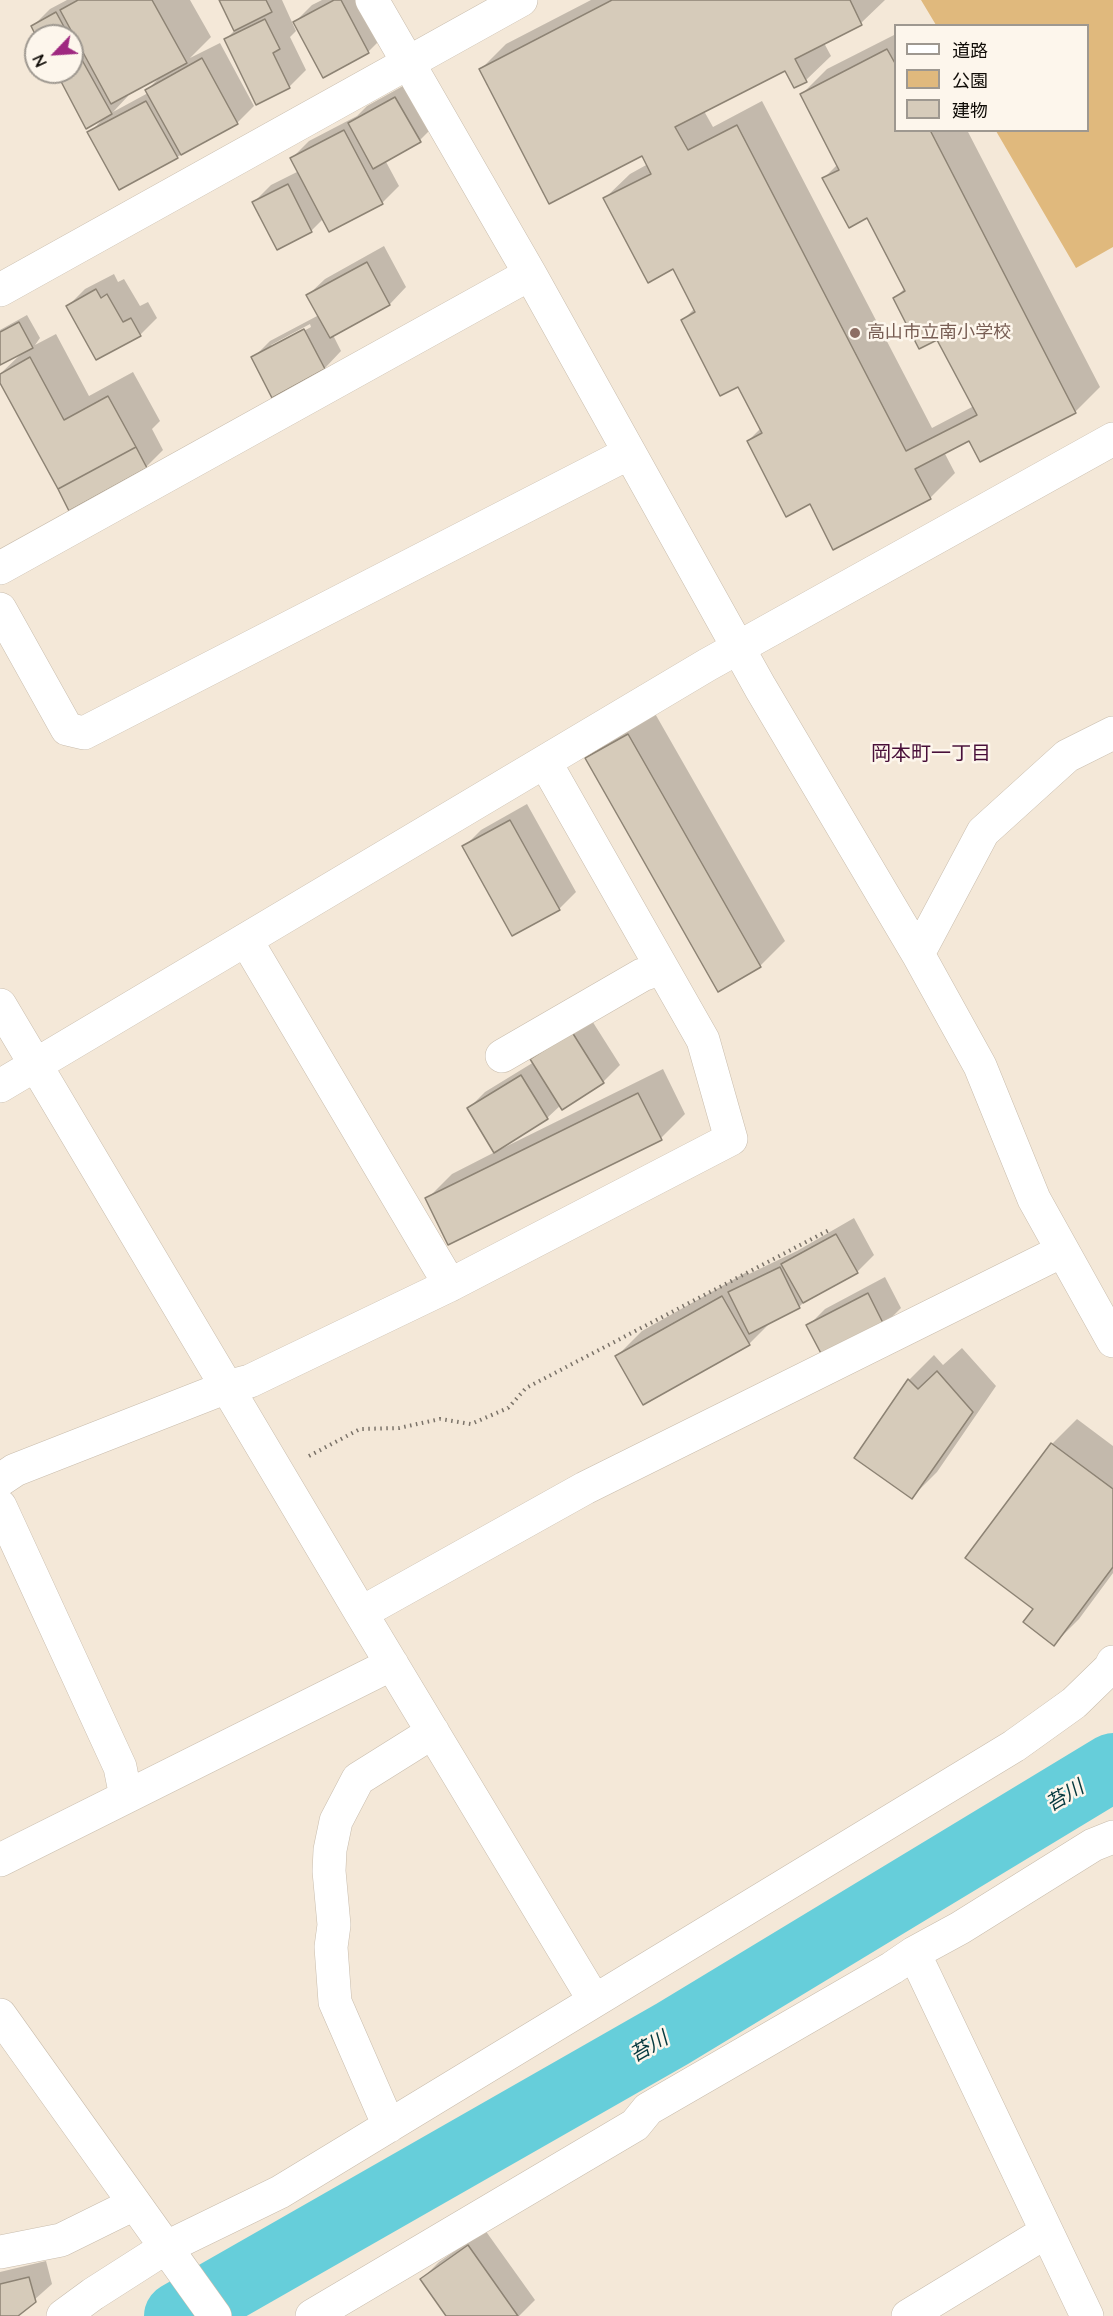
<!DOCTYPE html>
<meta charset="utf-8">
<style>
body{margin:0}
#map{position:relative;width:1113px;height:2316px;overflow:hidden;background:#f4e8d8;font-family:Quicksand,"Noto Sans JP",sans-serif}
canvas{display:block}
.legend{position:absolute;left:894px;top:24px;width:195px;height:108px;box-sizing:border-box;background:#fdf6ec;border:2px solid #9e9890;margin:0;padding:8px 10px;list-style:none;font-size:18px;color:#100c07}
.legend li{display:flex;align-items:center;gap:12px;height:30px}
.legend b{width:30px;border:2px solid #9e9890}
.north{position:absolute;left:24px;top:24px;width:60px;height:60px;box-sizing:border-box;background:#fdf6ec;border:2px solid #9e9890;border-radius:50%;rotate:245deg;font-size:16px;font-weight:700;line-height:24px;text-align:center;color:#100c07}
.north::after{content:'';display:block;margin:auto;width:21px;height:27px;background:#9f2880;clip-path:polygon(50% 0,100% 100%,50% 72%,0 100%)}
</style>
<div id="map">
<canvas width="1113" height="2316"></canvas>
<ul class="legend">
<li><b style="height:8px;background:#fff"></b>道路</li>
<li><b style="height:16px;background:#e0b97d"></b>公園</li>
<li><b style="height:16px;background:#d6cbba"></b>建物</li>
</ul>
<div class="north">N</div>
</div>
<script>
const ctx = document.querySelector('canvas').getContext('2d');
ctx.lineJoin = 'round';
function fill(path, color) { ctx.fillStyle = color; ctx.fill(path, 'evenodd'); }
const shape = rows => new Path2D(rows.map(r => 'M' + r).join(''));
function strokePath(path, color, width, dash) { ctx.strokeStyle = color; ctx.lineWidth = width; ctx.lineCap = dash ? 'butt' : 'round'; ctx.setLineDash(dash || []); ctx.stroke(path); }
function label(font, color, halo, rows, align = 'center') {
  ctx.font = font + ' Quicksand,"Noto Sans JP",sans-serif'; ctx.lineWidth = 5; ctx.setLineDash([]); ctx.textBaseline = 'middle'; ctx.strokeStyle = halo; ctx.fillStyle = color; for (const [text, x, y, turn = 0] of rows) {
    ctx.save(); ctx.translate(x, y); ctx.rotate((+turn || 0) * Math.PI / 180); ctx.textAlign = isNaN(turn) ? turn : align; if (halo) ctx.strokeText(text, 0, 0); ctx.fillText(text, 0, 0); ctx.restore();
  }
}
const green = shape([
 [921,0,1113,0,1113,247,1076,268,996,131,1088,130,1088,26,936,25]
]);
const shadow = shape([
 [67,0,190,0,211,37,190,58,220,43,254,106,237,123,177,157,89,133,104,118,57,72,72,72,72,36,38,36,33,26,50,9],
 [160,77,147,90,148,93,113,112,128,96,126,94],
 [221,0,282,0,296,31,290,37,306,70,289,87,226,39,235,30],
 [322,0,367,0,385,35,368,52,295,22,312,5],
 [591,0,885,0,861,23,824,43,831,56,806,80,786,69,704,111,713,127,762,101,932,428,974,406,938,338,895,298,905,288,868,216,824,178,838,164,802,94,827,69,896,34,896,130,967,130,1100,387,1075,412,970,439,944,452,955,473,930,498,811,502,748,441,761,428,739,385,683,320,695,308,674,267,605,198,630,174,648,164,642,154,481,69,506,44],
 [412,81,437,123,420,140,385,160,399,186,382,203,324,218,311,231,254,202,271,185,299,171,292,158,309,141,357,116,367,106],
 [384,246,406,287,390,304,333,335,341,351,325,368,272,395,253,358,270,341,319,315,308,295,325,279],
 [310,324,311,327,271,349,271,345],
 [114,274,118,282,124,279,140,306,148,302,157,318,140,335,68,306,85,289],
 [27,315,40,338,35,345,56,334,89,396,133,372,160,421,152,429,163,450,146,467,70,509,0,380,0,374,21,354,0,364,0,330],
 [653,710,785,941,760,966,587,758,611,734],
 [527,804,576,892,559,909,464,847,481,830],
 [589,1016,620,1065,603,1082,561,1105,547,1118,496,1149,497,1151,663,1069,685,1114,661,1138,427,1199,452,1174,495,1152,469,1108,485,1092,534,1062],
 [854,1218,874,1255,857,1272,807,1299,799,1307,773,1320,749,1344,617,1356,642,1331,747,1272,749,1274,797,1251],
 [885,1277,901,1308,884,1325,808,1326,825,1309],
 [962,1348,996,1386,937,1472,912,1497,856,1458,909,1380,934,1355,943,1365],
 [1077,1419,1113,1446,1113,1573,1079,1619,1054,1644,1035,1609,1052,1444],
 [485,2230,535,2300,519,2316,448,2316,422,2279,439,2262],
 [46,2261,52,2284,16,2316,0,2316,0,2272]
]);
const river = shape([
 [178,2316,672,2034,1113,1767]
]);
const building = shape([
 [78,0,152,0,187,63,111,104,60,10,78,0],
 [219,0,266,0,272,12,234,31,219,0],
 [334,0,341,0,369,53,323,78,293,22,334,0],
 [612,0,850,0,862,25,795,59,807,82,794,88,785,71,675,127,688,150,737,125,906,451,977,415,937,340,919,349,893,298,905,291,867,218,849,228,822,178,839,170,800,94,887,49,896,65,896,130,930,130,1076,413,980,462,969,441,915,469,931,499,833,550,810,504,786,517,747,441,762,433,738,387,720,396,681,320,695,312,673,269,648,283,603,198,651,174,642,156,549,204,479,69,612,0],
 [56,12,69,36,36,36,31,26,56,12],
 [265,19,280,49,273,53,290,88,256,105,224,39,265,19],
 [72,42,112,114,86,129,56,72,72,72,72,42],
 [202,58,238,124,181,155,145,90,202,58],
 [395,97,421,142,373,169,348,123,395,97],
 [146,101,178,158,119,190,87,132,146,101],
 [344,130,383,204,329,232,290,158,344,130],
 [288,184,312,232,277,250,252,202,288,184],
 [367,262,390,305,330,338,306,295,367,262],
 [96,289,101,298,107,294,123,322,131,318,141,336,96,360,66,306,96,289],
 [19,322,33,348,0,365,0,332,19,322],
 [304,329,325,369,272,398,251,357,304,329],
 [30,357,64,420,108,396,136,447,58,489,0,383,0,374,30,357],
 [136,447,147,468,69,511,58,489,136,447],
 [628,734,761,967,718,992,585,758,628,734],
 [510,820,560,910,512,936,462,846,510,820],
 [572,1032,604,1083,562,1110,530,1059,572,1032],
 [521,1075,548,1119,494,1153,467,1108,521,1075],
 [638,1093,662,1140,448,1245,425,1198,638,1093],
 [836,1234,858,1273,803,1303,781,1264,836,1234],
 [780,1267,800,1308,749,1334,728,1292,780,1267],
 [868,1293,885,1327,824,1359,806,1325,868,1293],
 [722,1296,750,1345,643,1405,615,1356,722,1296],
 [937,1371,973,1412,912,1499,854,1458,908,1379,918,1389,937,1371],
 [1051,1443,1113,1489,1113,1567,1054,1646,1023,1622,1033,1609,965,1558,1051,1443],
 [468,2245,518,2316,446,2316,420,2279,468,2245],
 [29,2277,36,2302,18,2316,0,2316,0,2284,29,2277]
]);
const path = shape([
 [309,1456,360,1429,399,1428,440,1419,471,1424,508,1408,526,1388,831,1229]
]);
const minor = shape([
 [372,0,530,274,760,687,918,954,980,1066,1034,1199,1113,1341],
 [0,290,521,0],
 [0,568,530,274],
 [0,609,67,729,84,733,629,453],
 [246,940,450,1285],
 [918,954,983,832,1067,756,1113,733],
 [0,1005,361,1613,594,2000],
 [502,1056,642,975,662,968],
 [0,1086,707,665,1113,439],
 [0,1480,15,1470,227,1387,250,1381,450,1285,731,1139,703,1040,545,762],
 [0,1506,120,1767,126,1797],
 [361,1613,585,1488,1062,1251],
 [0,1860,392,1664],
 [914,1953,1087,2316],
 [0,2015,215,2316],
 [389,2126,335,2002,331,1947,334,1925,329,1871,330,1850,336,1821,358,1779,433,1732],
 [0,2252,61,2240,134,2204],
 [63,2316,93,2294,165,2248,280,2192,1014,1746,1074,1703,1110,1668,1113,1662],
 [312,2316,635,2125,648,2109,892,1968,914,1953,960,1928,1093,1845,1113,1837],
 [908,2316,1046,2232]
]);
const markers = [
 [855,333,6,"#8d6e63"]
];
const educationNames = [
 ["高山市立南小学校",867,333]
];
const neighbourhoodNames = [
 ["岡本町一丁目",931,754]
];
const waterNames = [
 ["苔川",1065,1796,-31],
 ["苔川",649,2047,-30]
];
fill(green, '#e0b97d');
fill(shadow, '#0003');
strokePath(river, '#66ceda', 68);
fill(building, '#d6cbba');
strokePath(building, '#8d8374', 1.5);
strokePath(minor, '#c8bcac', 34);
strokePath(path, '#7a7268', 4, [1.5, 4.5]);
strokePath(minor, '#fff', 33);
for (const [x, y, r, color] of markers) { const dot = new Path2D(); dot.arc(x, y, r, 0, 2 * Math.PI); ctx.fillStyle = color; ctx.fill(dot); strokePath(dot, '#fdf6ec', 2); }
label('18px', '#785e54', '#fdf6ec', educationNames, 'left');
label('20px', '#480f39', '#fdf6ec', neighbourhoodNames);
label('italic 20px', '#063a3f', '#fdf6ec', waterNames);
</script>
